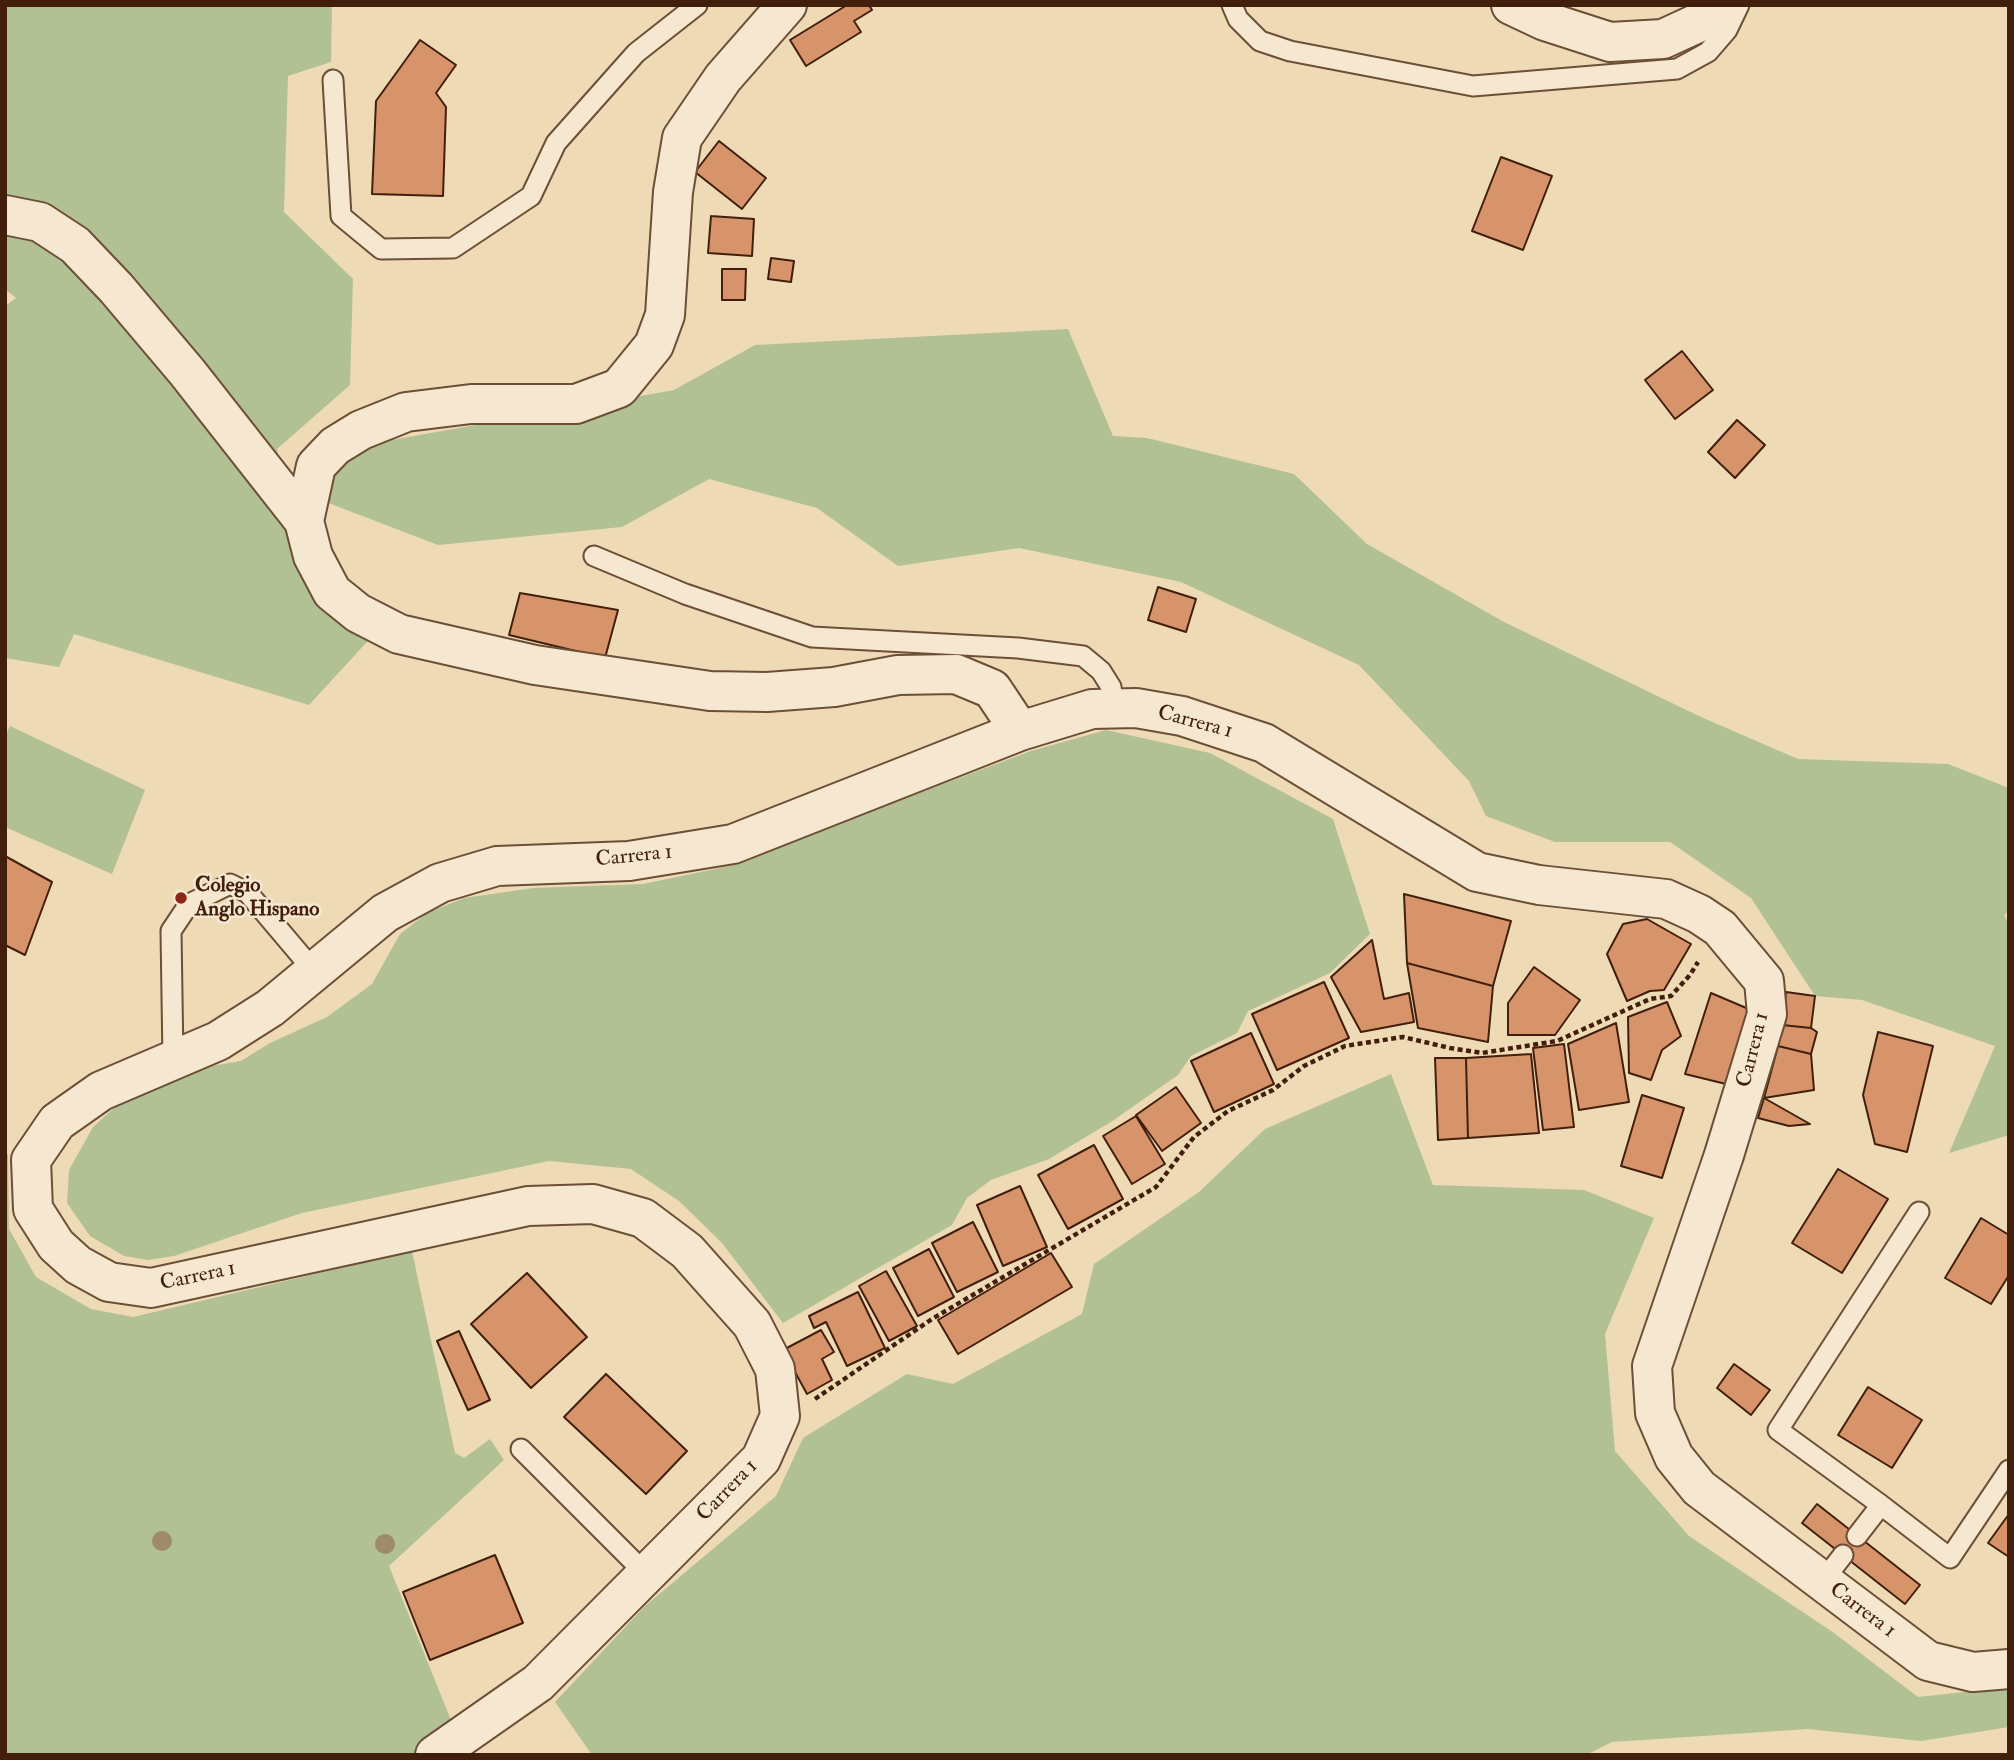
<!DOCTYPE html>
<style>
body{margin:0}
#map{position:relative;width:2014px;height:1760px;overflow:hidden;background:#efdab6;font-family:"IM FELL Double Pica",serif}
canvas{display:block}
.frame{position:absolute;inset:0;border:7px solid #421f0d;pointer-events:none}
</style>
<div id="map">
<canvas width="2014" height="1760"></canvas>
<div class="frame"></div>
</div>
<script>
const ctx = document.querySelector('canvas').getContext('2d');
ctx.lineJoin = 'round';
function fill(path, color) { ctx.fillStyle = color; ctx.fill(path, 'evenodd'); }
const shape = rows => new Path2D(rows.map(r => 'M' + r).join(''));
function strokePath(path, color, width, dash) { ctx.strokeStyle = color; ctx.lineWidth = width; ctx.lineCap = dash ? 'butt' : 'round'; ctx.setLineDash(dash || []); ctx.stroke(path); }
function label(font, color, halo, rows, align = 'center') {
  ctx.font = font + ' "IM FELL Double Pica",serif'; ctx.lineWidth = 5; ctx.setLineDash([]); ctx.textBaseline = 'middle'; ctx.strokeStyle = halo; ctx.fillStyle = color; for (const [text, x, y, turn = 0] of rows) {
    ctx.save(); ctx.translate(x, y); ctx.rotate((+turn || 0) * Math.PI / 180); ctx.textAlign = isNaN(turn) ? turn : align; if (halo) ctx.strokeText(text, 0, 0); ctx.fillText(text, 0, 0); ctx.restore();
  }
}
const green = shape([
 [5,5,332,5,331,62,288,76,284,212,353,279,350,385,277,449,287,514,377,631,309,705,74,634,59,667,5,658,5,306,16,298,5,289],
 [1068,329,1113,436,1147,438,1294,474,1367,544,1504,622,1701,717,1798,759,1948,764,2009,788,2009,911,2004,915,2009,924,2009,1135,1949,1153,1995,1046,1862,1000,1815,996,1751,898,1670,842,1555,842,1486,816,1469,781,1359,665,1181,582,1019,548,898,566,817,508,709,479,622,527,438,545,318,499,357,446,674,390,755,345],
 [10,726,145,790,112,874,5,827,5,737],
 [1106,730,1210,753,1333,819,1370,934,1330,973,1248,1011,1237,1033,1191,1056,1178,1075,1111,1122,1049,1159,991,1180,967,1198,952,1225,783,1323,722,1243,679,1201,631,1169,549,1161,302,1213,174,1256,148,1260,124,1256,90,1236,67,1203,69,1170,93,1127,122,1101,200,1068,241,1061,270,1043,327,1017,372,984,400,934,427,913,464,898,533,888,643,884,739,864,879,808,1031,751],
 [1391,1074,1433,1185,1584,1190,1654,1218,1605,1334,1615,1451,1689,1536,1834,1633,1918,1697,2009,1687,2009,1727,1921,1741,1808,1729,1612,1742,1586,1755,592,1755,555,1702,645,1606,776,1496,803,1438,907,1374,953,1384,1082,1314,1094,1264,1199,1192,1265,1129],
 [8,1154,9,1229,36,1277,91,1309,133,1317,412,1251,455,1453,464,1458,490,1439,504,1460,389,1566,453,1725,411,1755,5,1755,5,1156]
]);
const building = shape([
 [847,5,869,5,872,10,854,21,861,32,806,66,790,40,847,5],
 [420,40,456,65,436,93,446,107,443,196,372,194,376,101,420,40],
 [719,141,766,178,742,209,695,172,719,141],
 [1501,157,1552,176,1523,250,1472,231,1501,157],
 [711,216,754,219,752,256,708,253,711,216],
 [771,258,794,261,791,282,768,279,771,258],
 [722,269,746,269,745,300,722,300,722,269],
 [1682,351,1713,390,1675,419,1645,380,1682,351],
 [1737,420,1765,445,1735,478,1708,452,1737,420],
 [1158,587,1196,599,1186,632,1148,620,1158,587],
 [520,593,618,610,605,658,509,635,520,593],
 [5,856,52,882,25,955,5,945,5,856],
 [1404,894,1511,921,1493,986,1407,963,1404,894],
 [1647,919,1691,944,1664,990,1650,991,1627,1001,1607,954,1623,924,1647,919],
 [1372,940,1384,999,1409,993,1414,1022,1361,1032,1331,977,1372,940],
 [1407,963,1493,986,1488,1042,1418,1028,1407,963],
 [1534,967,1580,1000,1555,1035,1508,1035,1508,1003,1534,967],
 [1324,982,1349,1038,1277,1070,1252,1014,1324,982],
 [1786,992,1815,996,1811,1028,1782,1025,1786,992],
 [1711,993,1751,1010,1726,1084,1685,1074,1711,993],
 [1667,1002,1681,1036,1662,1050,1651,1080,1629,1073,1628,1017,1667,1002],
 [1616,1023,1629,1102,1579,1110,1568,1044,1616,1023],
 [1782,1025,1811,1028,1817,1032,1811,1054,1778,1046,1782,1025],
 [1878,1032,1933,1046,1907,1152,1875,1144,1863,1095,1878,1032],
 [1251,1033,1274,1084,1214,1112,1191,1061,1251,1033],
 [1564,1044,1574,1127,1543,1130,1533,1048,1564,1044],
 [1778,1046,1811,1054,1814,1090,1764,1098,1778,1046],
 [1531,1054,1539,1133,1468,1138,1466,1058,1531,1054],
 [1435,1058,1466,1058,1468,1138,1438,1140,1435,1058],
 [1176,1087,1201,1123,1162,1151,1136,1115,1176,1087],
 [1642,1095,1684,1108,1662,1178,1621,1166,1642,1095],
 [1764,1098,1810,1124,1789,1126,1758,1118,1764,1098],
 [1136,1116,1165,1164,1132,1184,1103,1136,1136,1116],
 [1094,1145,1123,1199,1068,1229,1038,1175,1094,1145],
 [1838,1169,1888,1199,1842,1273,1792,1243,1838,1169],
 [1020,1186,1047,1247,1003,1266,977,1205,1020,1186],
 [1981,1218,2009,1235,2009,1275,1991,1304,1945,1278,1981,1218],
 [973,1222,998,1272,957,1292,932,1243,973,1222],
 [929,1249,954,1297,918,1316,893,1268,929,1249],
 [1051,1253,1072,1287,958,1354,938,1320,1051,1253],
 [886,1271,917,1326,889,1341,859,1286,886,1271],
 [527,1273,587,1337,531,1388,471,1324,527,1273],
 [858,1292,885,1348,847,1366,826,1322,814,1328,809,1316,858,1292],
 [821,1330,834,1352,822,1359,832,1380,807,1394,783,1350,821,1330],
 [459,1331,490,1400,468,1410,437,1341,459,1331],
 [1734,1364,1770,1390,1751,1415,1717,1388,1734,1364],
 [606,1374,687,1451,646,1494,564,1417,606,1374],
 [1868,1387,1922,1420,1892,1468,1838,1435,1868,1387],
 [1817,1504,1920,1585,1905,1604,1802,1523,1817,1504],
 [2009,1514,2009,1557,1988,1543,2009,1514],
 [495,1555,523,1623,430,1660,403,1592,495,1555]
]);
const path = shape([
 [815,1399,932,1319,1156,1187,1194,1137,1228,1111,1273,1090,1304,1066,1345,1046,1403,1037,1450,1048,1482,1053,1557,1041,1650,999,1671,996,1690,975,1698,962]
]);
const service = shape([
 [1232,5,1238,19,1260,41,1290,51,1473,86,1677,69,1708,52,1727,30,1739,5],
 [333,80,341,216,381,249,453,248,531,196,556,143,636,53,697,5],
 [594,556,685,594,812,637,1018,648,1083,656,1101,671,1111,687,1115,709],
 [173,1060,171,931,189,904,230,884,248,893,314,971],
 [1919,1212,1778,1430,1881,1505,1950,1558,2009,1470],
 [521,1449,647,1575],
 [1857,1536,1881,1505],
 [1823,1581,1843,1555]
]);
const minor = shape([
 [1511,5,1545,21,1610,42,1663,39,1700,22,1720,5],
 [5,215,40,222,75,245,116,288,187,372,304,521,313,556,332,592,358,613,399,634,535,665,710,691,767,692,834,687,898,675,956,674,992,689,1020,731],
 [304,521,316,466,335,446,361,430,406,412,471,404,576,404,619,388,654,345,665,315,673,192,682,138,723,78,787,5],
 [435,1755,538,1683,761,1459,780,1416,775,1369,752,1324,687,1251,643,1218,593,1204,528,1206,151,1288,109,1282,78,1265,56,1245,33,1209,31,1160,57,1122,101,1091,218,1041,270,1008,385,913,440,883,497,866,629,861,733,844,1020,731,1092,709,1136,708,1182,716,1264,743,1477,872,1539,885,1666,899,1699,914,1720,928,1764,981,1767,1014,1724,1155,1652,1366,1655,1413,1674,1457,1699,1488,1928,1661,1973,1672,2009,1669]
]);
const trees = [
 [162,1541],
 [385,1544]
];
const markers = [
 [181,898,7,"#8f2418"]
];
const streetNames = [
 ["Carrera 1",1195,723,15],
 ["Carrera 1",634,857,-6],
 ["Carrera 1",1754,1050,-76],
 ["Carrera 1",198,1277,-12],
 ["Carrera 1",728,1491,-46],
 ["Carrera 1",1862,1611,37]
];
const poiNames = [
 ["Colegio",195,886],
 ["Anglo Hispano",195,910]
];
fill(green, '#b2c193');
fill(building, '#d7946b');
strokePath(building, '#421f0d', 2);
strokePath(service, '#6d4e37', 23);
strokePath(minor, '#6d4e37', 42);
strokePath(path, '#421f0d', 4.5, [5, 3.5]);
strokePath(service, '#f5e7d0', 19);
strokePath(minor, '#f5e7d0', 38);
ctx.fillStyle = '#9f8a6b';
for (const [x, y] of trees) { ctx.beginPath(); ctx.arc(x, y, 10, 0, 2 * Math.PI); ctx.fill(); }
for (const [x, y, r, color] of markers) { const dot = new Path2D(); dot.arc(x, y, r, 0, 2 * Math.PI); ctx.fillStyle = color; ctx.fill(dot); strokePath(dot, '#f5e7d0', 2.5); }
label('21px', '#421f0d', '#f5e7d0', streetNames);
label('bold 21px', '#421f0d', '#f5e7d0', poiNames, 'left');
</script>
